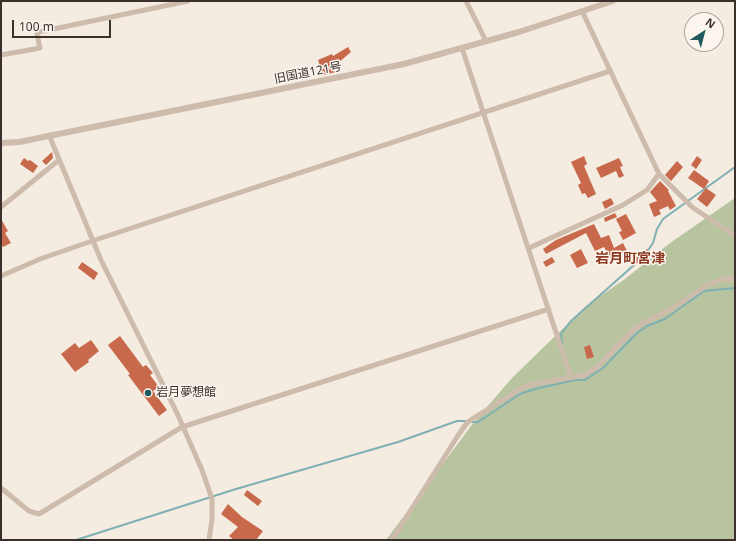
<!DOCTYPE html>
<meta charset="utf-8">
<style>
body{margin:0}
#map{position:relative;width:736px;height:541px;overflow:hidden;background:#f4ebe1;font-family:"Noto Sans",sans-serif}
canvas{display:block}
.frame{position:absolute;inset:0;border:2px solid #3b302b;pointer-events:none}
.north{position:absolute;left:684px;top:12px;width:40px;height:40px;box-sizing:border-box;background:#fbf5ee;border:1px solid #aea6a0;border-radius:50%;rotate:36deg;font-size:11px;font-weight:700;line-height:16px;text-align:center;color:#3b302b}
.north::after{content:'';display:block;margin:auto;width:14px;height:18px;background:#1f5a5e;clip-path:polygon(50% 0,100% 100%,50% 72%,0 100%)}
.scale{position:absolute;left:12px;top:20px;width:99px;height:18px;box-sizing:border-box;border:2px solid #3b302b;border-top:0;padding-left:5px;font-size:12px;line-height:14px;white-space:nowrap;color:#3b302b;-webkit-text-stroke:3px #fbf5ee;paint-order:stroke}
</style>
<div id="map">
<canvas width="736" height="541"></canvas>
<div class="frame"></div>
<div class="north">N</div>
<div class="scale">100 m</div>
</div>
<script>
const ctx = document.querySelector('canvas').getContext('2d');
ctx.lineJoin = 'round';
function fill(path, color) { ctx.fillStyle = color; ctx.fill(path, 'evenodd'); }
const shape = rows => new Path2D(rows.map(r => 'M' + r).join(''));
function strokePath(path, color, width, dash) { ctx.strokeStyle = color; ctx.lineWidth = width; ctx.lineCap = dash ? 'butt' : 'round'; ctx.setLineDash(dash || []); ctx.stroke(path); }
function label(font, color, halo, rows, align = 'center') {
  ctx.font = font + ' "Noto Sans","Noto Sans JP",sans-serif'; ctx.lineWidth = 3; ctx.setLineDash([]); ctx.textBaseline = 'middle'; ctx.strokeStyle = halo; ctx.fillStyle = color; for (const [text, x, y, turn = 0] of rows) {
    ctx.save(); ctx.translate(x, y); ctx.rotate((+turn || 0) * Math.PI / 180); ctx.textAlign = isNaN(turn) ? turn : align; if (halo) ctx.strokeText(text, 0, 0); ctx.fillText(text, 0, 0); ctx.restore();
  }
}
const green = shape([
 [735,198,735,540,386,540,474,422,512,378,586,306,625,279,670,243]
]);
const stream = shape([
 [647,252,653,243,657,229,663,219,735,167],
 [562,343,561,334,571,321,634,265],
 [471,422,478,422,520,394,535,389,575,380,585,380,603,368,637,333,647,326,665,319,704,291,735,288],
 [76,540,236,489,398,442,457,421,466,421]
]);
const building = shape([
 [348,47,351,52,338,63,340,71,323,75,318,60,332,54,333,56],
 [52,152,53,158,46,165,42,161],
 [584,156,587,164,584,166,596,194,588,198,585,193,582,194,578,185,581,183,571,162],
 [697,156,702,160,696,169,691,165],
 [24,158,28,161,30,160,38,166,33,173,20,164],
 [619,158,623,166,620,167,624,176,619,178,616,171,601,178,596,168],
 [677,161,683,167,671,181,665,175],
 [694,170,709,181,704,189,688,178],
 [660,181,669,190,668,191,676,206,670,210,668,206,659,210,661,214,654,217,649,204,657,201,650,192],
 [706,188,716,195,707,207,697,199],
 [611,198,614,204,605,209,602,202],
 [615,213,617,217,605,222,604,218],
 [626,214,636,233,623,240,619,232,622,231,616,219],
 [1,219,8,231,5,233,11,243,3,247,1,244],
 [594,224,601,238,609,235,614,248,623,243,627,251,611,260,604,247,595,251,586,233,546,254,543,249,556,240],
 [581,249,588,263,577,268,570,255],
 [647,249,650,254,633,266,629,261],
 [552,257,555,262,546,267,543,262],
 [82,262,98,273,94,280,78,268],
 [120,336,143,367,146,365,153,373,150,375,159,387,153,391,167,410,159,416,128,375,130,374,108,345],
 [91,340,99,351,88,360,89,362,75,372,61,354,75,343,79,348],
 [590,345,594,357,587,359,584,347],
 [247,490,262,501,258,506,244,495],
 [228,504,242,517,263,531,256,540,234,540,229,536,238,527,221,514]
]);
const minor = shape([
 [466,1,486,41],
 [582,11,659,174,692,207,735,236],
 [462,48,571,378],
 [1,55,40,48,37,34,39,32,188,1],
 [49,135,101,260,177,413,202,470,212,499,212,519,209,540],
 [1,207,59,160],
 [529,248,623,205,647,190,659,174],
 [1,276,40,259,92,241,610,71],
 [1,488,29,511,39,514,182,427,549,309],
 [392,540,457,437,466,424,472,419,525,386,584,375,597,367,630,333,640,325,676,306,707,285,723,279,735,279]
]);
const tertiary = shape([
 [1,143,19,142,404,64,519,32,613,1]
]);
const markers = [
 [148,393,4,"#1f5a5e"]
];
const streetNames = [
 ["旧国道121号",308,73,-11]
];
const poiNames = [
 ["岩月夢想館",156,393]
];
const quarterNames = [
 ["岩月町宮津",630,259]
];
fill(green, '#b8c4a0');
strokePath(stream, '#7fb0b2', 2);
fill(building, '#c8694b');
strokePath(minor, '#cdbbac', 5);
strokePath(tertiary, '#cdbbac', 6);
for (const [x, y, r, color] of markers) { const dot = new Path2D(); dot.arc(x, y, r, 0, 2 * Math.PI); ctx.fillStyle = color; ctx.fill(dot); strokePath(dot, '#fbf5ee', 1.5); }
label('12px', '#3b302b', '#fbf5ee', streetNames);
label('12px', '#3b302b', '#fbf5ee', poiNames, 'left');
label('bold 14px', '#8c3b22', '#fbf5ee', quarterNames);
</script>
